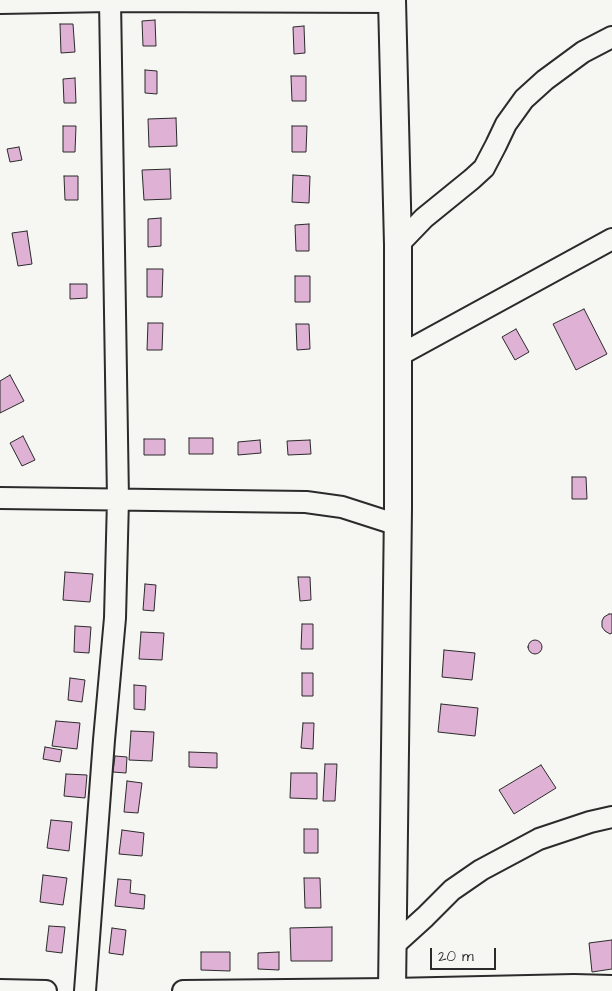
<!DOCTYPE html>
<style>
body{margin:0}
#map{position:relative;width:612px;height:991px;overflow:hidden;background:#f6f6f2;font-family:"Architects Daughter",sans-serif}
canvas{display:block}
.scale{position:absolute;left:430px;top:948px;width:66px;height:22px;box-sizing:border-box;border:2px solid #2b2b2b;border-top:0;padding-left:6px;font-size:15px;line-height:18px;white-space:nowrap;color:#2b2b2b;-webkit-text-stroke:4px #f6f6f2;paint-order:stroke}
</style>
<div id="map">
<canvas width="612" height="991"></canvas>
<div class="scale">20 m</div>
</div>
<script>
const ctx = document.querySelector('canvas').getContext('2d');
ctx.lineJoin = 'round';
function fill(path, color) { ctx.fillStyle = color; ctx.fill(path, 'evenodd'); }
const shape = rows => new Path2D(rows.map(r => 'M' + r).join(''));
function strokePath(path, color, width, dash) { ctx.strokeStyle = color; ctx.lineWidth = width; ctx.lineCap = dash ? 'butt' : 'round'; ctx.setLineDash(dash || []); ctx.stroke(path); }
const building = shape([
 [155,20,156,46,143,46,142,21,155,20],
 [60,24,73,24,75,52,61,53,60,24],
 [304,26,305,53,294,54,293,27,304,26],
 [145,70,157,71,157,94,145,93,145,70],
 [291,76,306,76,306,101,292,101,291,76],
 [75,78,76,103,64,103,63,79,75,78],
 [176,118,177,146,149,147,148,119,176,118],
 [63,126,76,126,75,152,63,152,63,126],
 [292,126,307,126,306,152,292,152,292,126],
 [19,147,22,160,10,162,7,149,19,147],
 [170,169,171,199,144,200,142,170,170,169],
 [293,175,310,176,309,203,292,202,293,175],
 [64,176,78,176,78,200,65,200,64,176],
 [161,218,161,246,148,247,148,219,161,218],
 [309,224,309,251,296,251,295,225,309,224],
 [27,231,32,264,18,266,12,233,27,231],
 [147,269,163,269,162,297,147,297,147,269],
 [295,276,310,276,310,302,295,302,295,276],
 [70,284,87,284,87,298,70,299,70,284],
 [584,309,607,354,576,370,553,324,584,309],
 [148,323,163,323,162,350,147,350,148,323],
 [296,324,309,324,310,349,297,350,296,324],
 [516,329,529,352,515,360,502,337,516,329],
 [10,375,24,401,0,413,0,381,10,375],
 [23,436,35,460,22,466,10,443,23,436],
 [189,438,213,438,213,454,189,454,189,438],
 [144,439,165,439,165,455,144,455,144,439],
 [260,440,261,453,238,455,238,442,260,440],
 [310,440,311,454,288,455,287,441,310,440],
 [572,477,586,477,587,499,572,499,572,477],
 [65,572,93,574,90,602,63,600,65,572],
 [298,577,310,577,311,600,300,601,298,577],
 [145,584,156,585,154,611,143,610,145,584],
 [609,614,612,614,612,633,610,634,605,631,602,627,602,621,604,617,609,614],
 [302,624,313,624,313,649,301,649,302,624],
 [75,626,91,627,89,653,74,652,75,626],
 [141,632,164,633,162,660,139,659,141,632],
 '528 647a7 7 0 1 1 14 0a7 7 0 1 1-14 0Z',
 [444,650,475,653,472,680,442,677,444,650],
 [302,673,313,673,313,696,302,696,302,673],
 [70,678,85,680,82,702,68,700,70,678],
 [134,685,146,686,145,710,134,709,134,685],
 [441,704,478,708,475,736,438,732,441,704],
 [56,721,80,723,77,749,52,746,56,721],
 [303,723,314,723,313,749,301,748,303,723],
 [131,731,154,732,152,761,129,760,131,731],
 [45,747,62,750,60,762,43,759,45,747],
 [189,752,217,753,217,768,189,767,189,752],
 [115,756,127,757,126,773,113,772,115,756],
 [325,764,337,764,335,801,323,801,325,764],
 [541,765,556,788,514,814,499,790,541,765],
 [291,773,317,773,317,799,290,798,291,773],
 [66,774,87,775,85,798,64,796,66,774],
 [127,781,142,783,138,813,124,812,127,781],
 [51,820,72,822,69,851,47,848,51,820],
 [304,829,318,829,318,853,304,853,304,829],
 [122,830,144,833,142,856,119,854,122,830],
 [43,875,67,878,63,905,40,902,43,875],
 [304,878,320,878,321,908,305,908,304,878],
 [118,879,131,880,130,893,145,895,144,909,115,906,118,879],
 [49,926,65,927,62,953,46,951,49,926],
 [332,927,332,961,291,961,290,928,332,927],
 [112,928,126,930,123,955,109,953,112,928],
 [612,940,612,969,592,972,589,943,612,940],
 [201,952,230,952,230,971,201,970,201,952],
 [279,952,279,970,258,969,258,953,279,952]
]);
const minor = shape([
 [0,3,110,1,392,2],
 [398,245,424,218,472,179,484,168,496,145,506,124,524,99,545,80,583,52,612,37],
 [398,356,612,239],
 [0,498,306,502,342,507,398,525],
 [393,946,425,917,452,890,481,870,539,839,590,822,612,817],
 [0,990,46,991],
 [85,991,104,740,115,618,118,499,110,0],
 [183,991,392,989,574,985,612,986]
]);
const tertiary = shape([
 [392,0,398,245,398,508,392,991]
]);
fill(building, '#deb1d5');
strokePath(building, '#2b2b2b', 1);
strokePath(minor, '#2b2b2b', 24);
strokePath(tertiary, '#2b2b2b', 30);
strokePath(minor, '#f6f6f2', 20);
strokePath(tertiary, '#f6f6f2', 26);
</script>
